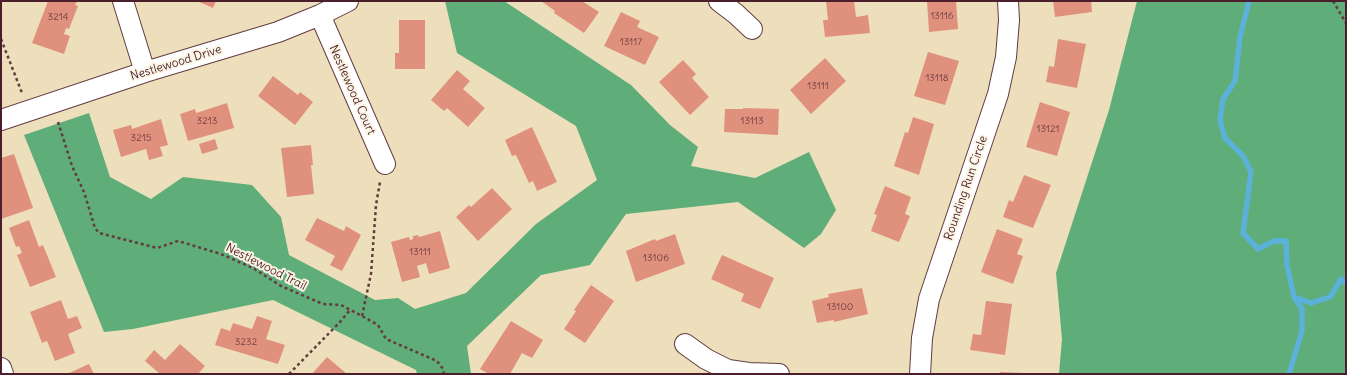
<!DOCTYPE html>
<style>
body{margin:0}
#map{position:relative;width:1347px;height:375px;overflow:hidden;background:#eddfbc;font-family:Delius,sans-serif}
canvas{display:block}
.frame{position:absolute;inset:0;border:2px solid #4a1f2b;pointer-events:none}
</style>
<div id="map">
<canvas width="1347" height="375"></canvas>
<div class="frame"></div>
</div>
<script>
const ctx = document.querySelector('canvas').getContext('2d');
ctx.lineJoin = 'round';
function fill(path, color) { ctx.fillStyle = color; ctx.fill(path, 'evenodd'); }
const shape = rows => new Path2D(rows.map(r => 'M' + r).join(''));
function strokePath(path, color, width, dash) { ctx.strokeStyle = color; ctx.lineWidth = width; ctx.lineCap = dash ? 'butt' : 'round'; ctx.setLineDash(dash || []); ctx.stroke(path); }
function label(font, color, halo, rows, align = 'center') {
  ctx.font = font + ' Delius,sans-serif'; ctx.lineWidth = 4; ctx.setLineDash([]); ctx.textBaseline = 'middle'; ctx.strokeStyle = halo; ctx.fillStyle = color; for (const [text, x, y, turn = 0] of rows) {
    ctx.save(); ctx.translate(x, y); ctx.rotate((+turn || 0) * Math.PI / 180); ctx.textAlign = isNaN(turn) ? turn : align; if (halo) ctx.strokeText(text, 0, 0); ctx.fillText(text, 0, 0); ctx.restore();
  }
}
const forest = shape([
 [445,1,504,1,631,85,670,125,698,147,691,166,755,178,809,152,836,210,821,234,804,248,738,202,626,214,590,265,541,275,467,346,471,374,417,374,416,370,273,300,133,329,104,332,24,135,89,113,110,177,151,199,183,177,252,185,281,217,289,255,375,300,398,298,415,309,466,293,536,224,597,180,576,126,457,53],
 [1137,1,1346,1,1346,374,1059,374,1062,339,1056,273,1109,110]
]);
const stream = shape([
 [1249,1,1240,37,1235,81,1223,99,1220,120,1225,138,1243,156,1251,172,1243,233,1258,249,1274,241,1286,241,1287,265,1294,297,1302,309,1302,331,1289,374],
 [1294,297,1311,303,1330,297,1341,279,1346,283]
]);
const building = shape([
 [48,1,77,1,75,5,78,6,69,29,66,28,64,34,70,36,64,54,32,43],
 [197,1,216,1,213,8],
 [541,1,582,1,599,12,584,33,554,13,555,11],
 [826,1,854,1,856,17,868,15,870,33,825,37,823,20,828,20],
 [927,1,956,1,958,29,929,32],
 [1053,1,1091,1,1092,12,1055,17],
 [621,12,640,21,637,27,659,37,645,65,604,46],
 [399,20,425,20,425,69,395,69,395,53,399,53],
 [1058,39,1086,44,1077,88,1046,82,1049,66,1054,67],
 [928,52,959,61,945,105,914,96],
 [825,58,846,81,811,114,790,90],
 [683,60,696,74,692,78,709,97,690,115,659,82],
 [457,70,470,81,463,89,485,108,468,127,447,108,444,111,431,100],
 [273,76,298,95,300,92,313,102,295,125,258,96],
 [1040,102,1070,112,1057,156,1026,147],
 [227,103,234,128,188,141,180,114,195,109,196,113],
 [743,108,779,109,778,135,724,132,725,109,743,109],
 [913,117,934,124,919,175,894,166,905,132,908,133],
 [161,119,168,145,160,147,163,156,149,160,146,149,121,157,113,130,131,125,132,129],
 [532,127,557,182,537,191,533,181,529,183,516,155,512,156,505,140],
 [215,139,218,149,202,154,199,144],
 [311,145,313,165,311,165,314,194,287,197,281,148],
 [14,154,33,208,1,219,1,158],
 [1024,175,1051,185,1033,228,1003,217,1009,200,1013,202],
 [885,186,911,197,905,214,910,216,899,242,871,231,877,215,874,214],
 [492,188,512,209,478,241,456,217,469,205,471,207],
 [317,218,344,231,346,226,361,235,342,271,330,265,335,256,305,240],
 [29,220,39,247,43,245,56,277,30,287,17,255,22,253,19,246,16,247,9,228],
 [997,229,1023,239,1017,254,1023,256,1013,284,981,272],
 [440,231,450,268,429,274,426,263,417,266,420,277,402,282,391,242,409,237,410,240,413,239,413,236,418,235,419,237],
 [675,234,685,264,636,282,626,251,655,239,656,241],
 [722,255,774,278,760,309,741,301,744,294,711,279],
 [591,285,614,301,585,343,564,329,576,311,574,310],
 [862,288,868,314,834,322,834,320,817,323,812,301,829,297,828,294],
 [61,300,68,319,77,316,82,328,68,334,75,353,55,361,47,341,42,343,30,312],
 [986,301,1012,304,1005,355,970,350,973,334,981,335],
 [257,316,272,321,266,339,285,345,278,364,215,345,221,328,230,331,233,323,252,329],
 [511,321,543,340,532,358,522,353,510,374,489,374,480,369],
 [180,344,205,366,198,374,160,374,145,361,154,350,165,360],
 [327,357,347,374,312,374],
 [89,364,94,374,67,374],
 [1000,372,1025,373,1025,374,1000,374]
]);
const path = shape([
 [1333,1,1346,23],
 [1,39,22,93],
 [58,122,72,166,84,192,95,228,99,233,157,248,178,241,221,254,253,268,281,286,323,304,341,305,362,316,378,325,386,339,437,361,443,369,444,374],
 [362,316,371,274,376,205,380,182],
 [289,374,340,322,350,310]
]);
const minor = shape([
 [123,1,145,72],
 [719,1,736,14,752,29],
 [320,15,385,164],
 [1,120,145,72,278,32,320,15,348,1],
 [685,344,706,359,728,370,749,373,779,374],
 [1,368,3,374],
 [920,374,922,338,929,299,998,94,1006,57,1009,20,1008,1]
]);
const numberNames = [
 ["13116",942,16],
 ["3214",58,17],
 ["13117",631,42],
 ["13118",937,78],
 ["13111",818,86],
 ["3213",207,121],
 ["13113",752,121],
 ["13121",1048,129],
 ["3215",141,138],
 ["13111",420,252],
 ["13106",656,258],
 ["13100",840,307],
 ["3232",246,342]
];
const streetNames = [
 ["Nestlewood Drive",176,63,-17],
 ["Nestlewood Court",352,90,66],
 ["Rounding Run Circle",966,188,-71],
 ["Nestlewood Trail",266,267,27]
];
fill(forest, '#5fad78');
strokePath(stream, '#5cb1d8', 5.5);
fill(building, '#e0917e');
strokePath(minor, '#623c41', 22);
strokePath(path, '#623c41', 2.5, [3, 3]);
strokePath(minor, '#fff', 20);
label('10px', '#703c40', null, numberNames);
label('12px', '#4a1f2b', '#fcf5e5', streetNames);
</script>
